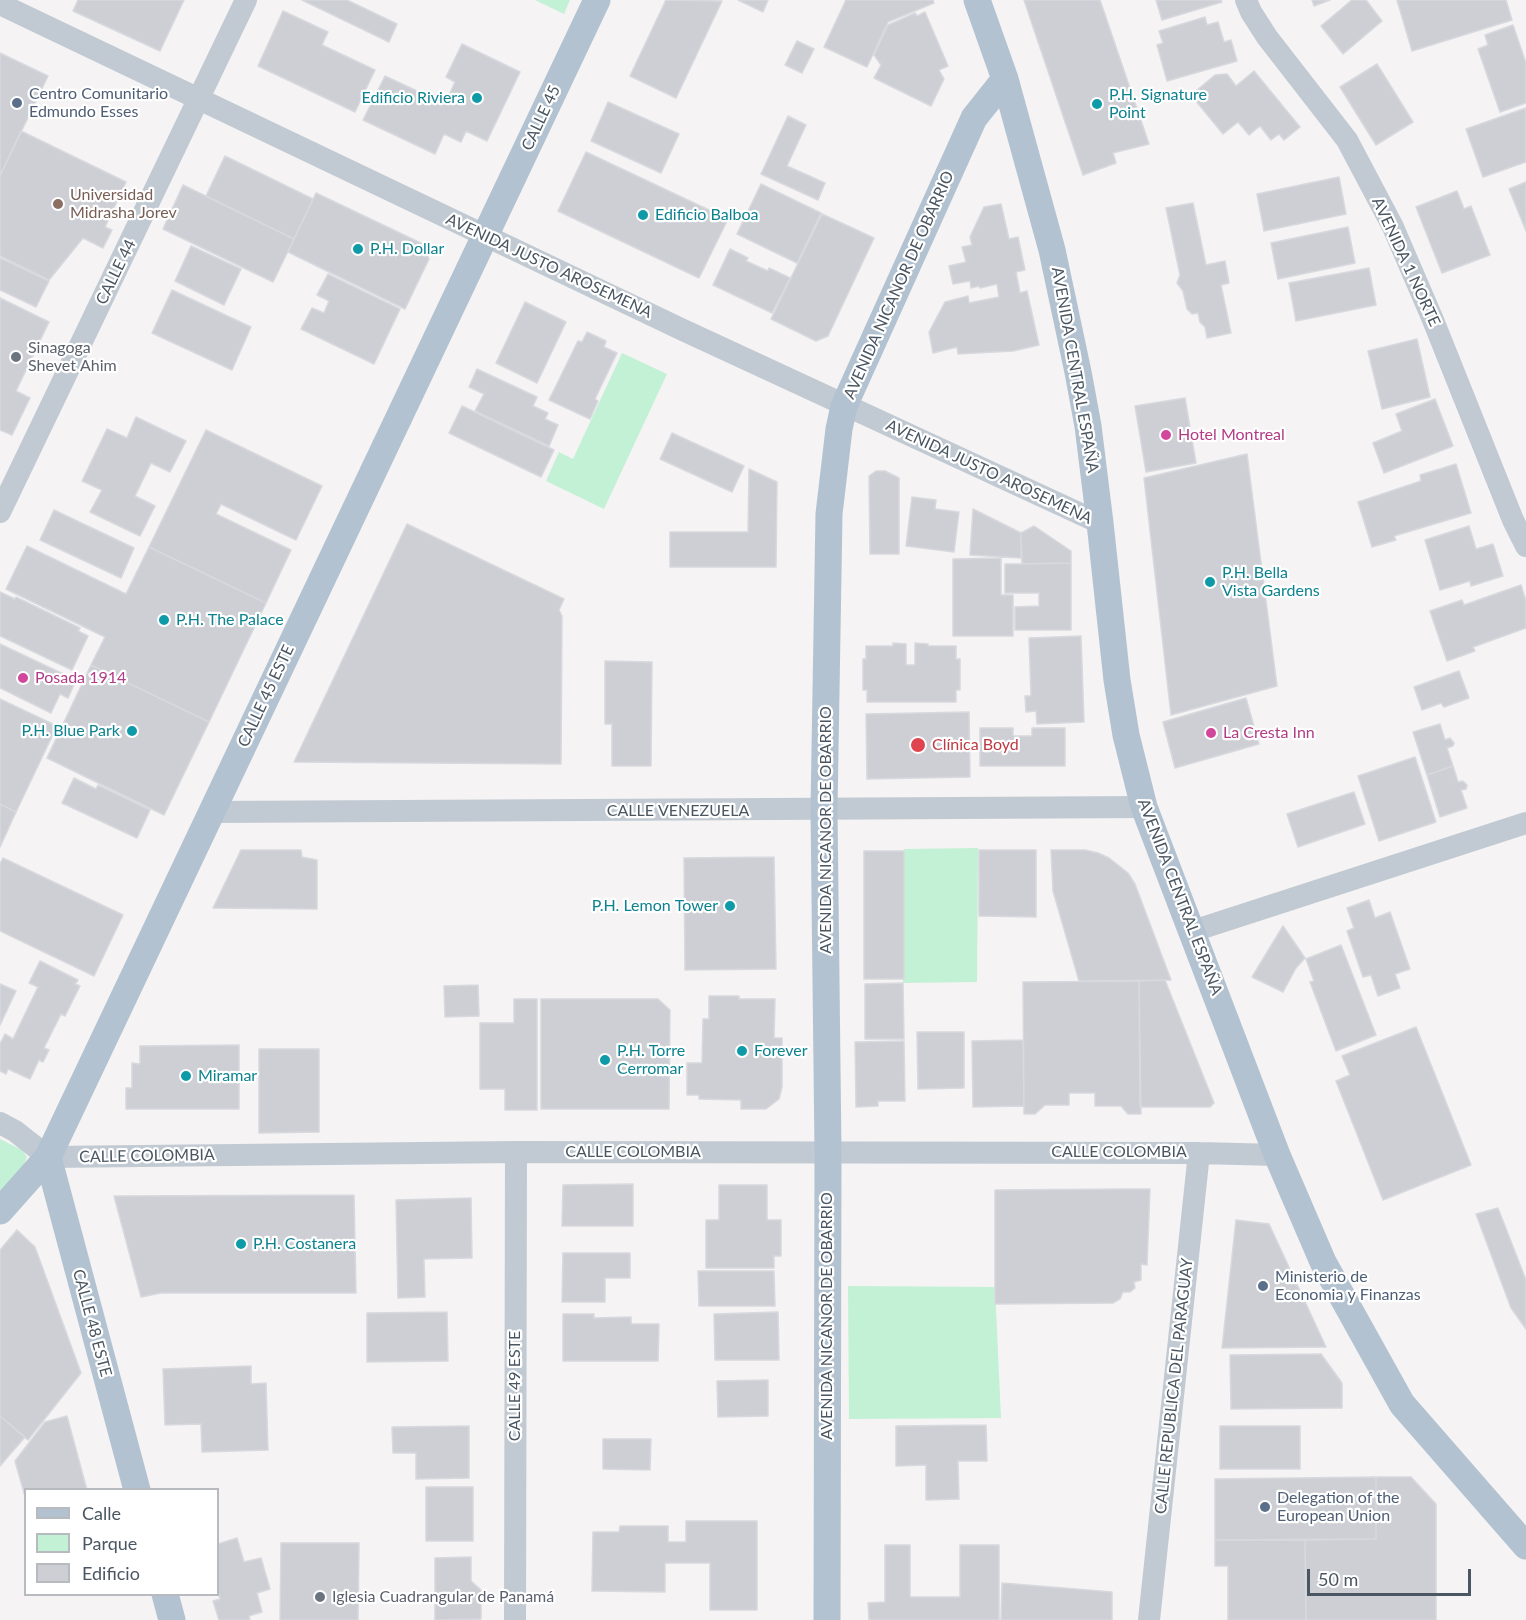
<!DOCTYPE html>
<meta charset="utf-8">
<style>
body{margin:0}
#map{position:relative;width:1526px;height:1620px;overflow:hidden;background:#f5f3f3;font-family:Lato,sans-serif}
canvas{display:block}
.legend{position:absolute;left:24px;top:1488px;width:195px;height:108px;box-sizing:border-box;background:#fff;border:2px solid #b7bbc0;margin:0;padding:8px 10px;list-style:none;font-size:18px;color:#4a5661}
.legend li{display:flex;align-items:center;gap:12px;height:30px}
.legend b{width:30px;border:2px solid #b7bbc0}
.scale{position:absolute;left:1307px;top:1569px;width:164px;height:27px;box-sizing:border-box;border:3px solid #4a5661;border-top:0;padding-left:8px;font-size:18px;line-height:21px;white-space:nowrap;color:#4a5661;-webkit-text-stroke:4px #fff;paint-order:stroke}
</style>
<div id="map">
<canvas width="1526" height="1620"></canvas>
<ul class="legend">
<li><b style="height:8px;background:#b3c2d1"></b>Calle</li>
<li><b style="height:16px;background:#c3f1d5"></b>Parque</li>
<li><b style="height:16px;background:#cdcfd5"></b>Edificio</li>
</ul>
<div class="scale">50 m</div>
</div>
<script>
const ctx = document.querySelector('canvas').getContext('2d');
ctx.lineJoin = 'round';
function fill(path, color) { ctx.fillStyle = color; ctx.fill(path, 'evenodd'); }
const shape = rows => new Path2D(rows.map(r => 'M' + r).join(''));
function strokePath(path, color, width, dash) { ctx.strokeStyle = color; ctx.lineWidth = width; ctx.lineCap = dash ? 'butt' : 'round'; ctx.setLineDash(dash || []); ctx.stroke(path); }
function label(font, color, halo, rows, align = 'center') {
  ctx.font = font + ' Lato,sans-serif'; ctx.lineWidth = 4.5; ctx.setLineDash([]); ctx.textBaseline = 'middle'; ctx.strokeStyle = halo; ctx.fillStyle = color; for (const [text, x, y, turn = 0] of rows) {
    ctx.save(); ctx.translate(x, y); ctx.rotate((+turn || 0) * Math.PI / 180); ctx.textAlign = isNaN(turn) ? turn : align; if (halo) ctx.strokeText(text, 0, 0); ctx.fillText(text, 0, 0); ctx.restore();
  }
}
const green = shape([
 [535,0,570,0,564,14],
 [622,353,667,374,604,509,546,481,559,452,573,459],
 [978,848,977,982,903,983,904,849],
 [0,1139,22,1150,27,1157,23,1167,0,1197],
 [848,1286,995,1287,1001,1418,849,1419]
]);
const building = shape([
 [78,0,184,0,160,51,73,11,78,0],
 [302,0,347,0,397,24,389,42,302,0],
 [666,0,722,1,676,98,630,76,666,0],
 [738,0,768,0,763,12,738,0],
 [846,0,933,0,934,3,888,22,867,67,824,47,846,0],
 [1024,0,1100,0,1149,144,1113,153,1116,163,1083,175,1024,0],
 [1156,0,1221,0,1222,2,1162,20,1156,0],
 [1312,0,1330,0,1314,6,1312,0],
 [1352,0,1366,0,1382,21,1343,54,1321,26,1352,0],
 [1397,0,1506,0,1512,20,1412,51,1397,0],
 [283,11,328,32,322,45,375,70,355,112,258,66,283,11],
 [925,12,948,66,939,70,944,79,931,106,874,78,881,65,874,55,888,25,915,13,917,16,925,12],
 [1205,17,1207,25,1218,22,1224,42,1231,40,1237,61,1167,81,1157,45,1163,43,1159,31,1205,17],
 [1513,25,1526,63,1526,103,1500,112,1478,49,1488,45,1485,35,1513,25],
 [797,41,814,49,802,73,785,65,797,41],
 [462,44,520,72,487,141,466,131,461,142,444,134,435,154,363,120,385,76,445,104,455,82,446,77,462,44],
 [0,53,48,76,0,176,0,53],
 [1377,64,1413,122,1376,145,1340,87,1377,64],
 [1254,71,1300,127,1284,140,1279,134,1271,140,1260,126,1249,135,1238,122,1223,134,1191,95,1215,75,1227,74,1236,86,1254,71],
 [608,102,679,134,661,173,591,141,608,102],
 [1526,108,1526,162,1483,177,1466,129,1526,108],
 [788,116,806,125,787,166,825,183,818,200,761,174,788,116],
 [21,131,126,182,105,227,112,230,103,248,83,238,49,280,0,256,0,176,21,131],
 [586,152,728,219,699,278,558,211,586,152],
 [225,156,313,199,294,239,206,196,225,156],
 [1339,177,1346,214,1264,231,1257,194,1339,177],
 [1526,182,1526,231,1509,189,1526,182],
 [761,184,821,213,797,263,737,234,761,184],
 [183,185,294,239,273,282,163,229,183,185],
 [1457,191,1464,209,1471,206,1490,255,1442,273,1416,207,1457,191],
 [316,193,425,245,429,259,405,309,288,252,316,193],
 [1193,203,1206,265,1225,261,1229,283,1221,285,1231,333,1207,338,1205,327,1200,322,1198,313,1192,314,1187,309,1183,291,1177,283,1180,275,1166,208,1193,203],
 [1001,204,1009,239,1018,237,1025,270,1016,272,1020,293,1027,291,1039,345,1013,351,958,354,957,347,933,353,929,332,945,302,968,296,969,303,999,297,997,284,980,288,979,286,971,288,970,281,953,284,949,266,966,262,962,247,972,245,970,237,984,207,1001,204],
 [822,214,874,238,828,336,816,341,771,319,822,214],
 [1348,227,1355,263,1278,279,1271,243,1348,227],
 [191,246,241,269,224,305,175,281,191,246],
 [730,249,748,258,746,261,768,271,769,268,790,278,772,313,713,285,730,249],
 [0,258,49,281,36,307,0,290,0,258],
 [1369,268,1376,305,1296,321,1289,283,1369,268],
 [328,274,400,309,374,364,301,329,312,308,324,313,329,301,317,295,328,274],
 [172,290,251,327,232,370,152,333,172,290],
 [0,298,49,322,16,391,30,398,12,435,0,430,0,298],
 [525,302,566,322,537,383,496,363,525,302],
 [587,332,606,341,604,347,617,353,595,399,598,401,590,419,549,400,578,341,582,342,587,332],
 [1417,339,1430,397,1382,409,1368,351,1417,339],
 [477,369,537,397,533,406,548,413,545,419,558,425,549,446,475,411,484,394,469,387,477,369],
 [1185,398,1196,463,1146,472,1135,406,1185,398],
 [1435,399,1453,446,1384,473,1373,443,1402,431,1396,414,1435,399],
 [462,406,554,450,541,477,449,433,462,406],
 [136,417,186,441,170,472,151,463,135,496,155,506,140,536,90,512,102,490,82,481,107,429,127,438,136,417],
 [206,430,322,486,296,540,221,504,216,514,291,550,266,603,149,547,206,430],
 [672,433,744,466,732,492,660,459,672,433],
 [1247,454,1277,686,1171,715,1144,478,1247,454],
 [1456,464,1471,513,1394,536,1396,540,1372,547,1358,502,1421,481,1420,475,1456,464],
 [749,469,777,482,776,567,670,567,670,532,748,532,749,469],
 [876,471,885,471,899,478,899,554,870,554,869,476,876,471],
 [912,497,936,500,935,509,959,512,954,552,906,546,912,497],
 [973,509,1021,533,1021,558,970,555,973,509],
 [54,510,134,548,121,578,40,540,54,510],
 [407,524,564,599,559,610,562,616,561,764,294,762,407,524],
 [1034,526,1071,551,1071,563,1022,564,1021,533,1034,526],
 [1469,526,1476,549,1493,544,1503,576,1471,586,1470,581,1440,590,1425,540,1469,526],
 [27,546,126,594,149,547,266,603,209,722,91,665,105,637,6,589,27,546],
 [1001,558,1001,595,1013,595,1013,636,953,636,953,559,1001,558],
 [1071,563,1071,630,1015,630,1015,607,1039,606,1039,593,1005,593,1005,564,1071,563],
 [1521,585,1526,601,1526,628,1473,647,1475,651,1447,661,1430,611,1462,600,1464,605,1521,585],
 [0,592,15,599,16,597,80,628,78,631,88,636,72,670,0,636,0,592],
 [1081,636,1084,722,1037,724,1036,711,1026,712,1025,696,1031,696,1029,638,1081,636],
 [893,643,906,644,906,665,915,665,915,643,928,644,928,646,956,646,956,659,960,659,960,690,956,690,956,702,867,702,867,690,863,690,863,659,866,659,866,646,893,646,893,643],
 [0,644,76,680,68,698,60,694,51,713,0,688,0,644],
 [605,661,652,662,651,766,612,766,612,724,605,724,605,661],
 [91,665,209,722,164,815,47,758,91,665],
 [1459,671,1469,698,1444,707,1441,703,1422,710,1414,687,1459,671],
 [1246,698,1259,744,1175,768,1163,722,1246,698],
 [0,699,57,726,16,812,0,804,0,699],
 [969,712,970,777,867,779,866,714,969,712],
 [1440,724,1445,740,1450,738,1454,743,1453,746,1447,748,1453,766,1427,775,1413,732,1440,724],
 [980,728,1013,728,1013,736,1032,736,1032,728,1065,728,1065,766,980,766,980,728],
 [1415,757,1436,822,1379,841,1358,776,1415,757],
 [1453,766,1458,782,1463,781,1467,785,1466,789,1461,790,1467,808,1440,817,1427,775,1453,766],
 [74,778,96,789,98,785,150,810,137,838,62,803,74,778],
 [1354,792,1365,824,1298,847,1287,814,1354,792],
 [0,804,16,812,0,847,0,804],
 [241,850,301,850,302,857,317,860,317,909,213,908,241,850],
 [979,850,1036,850,1036,917,979,916,979,850],
 [1051,850,1085,850,1098,853,1109,858,1128,873,1135,884,1171,980,1079,981,1053,891,1051,850],
 [864,851,904,851,904,979,864,979,864,851],
 [774,857,776,969,685,970,684,858,774,857],
 [3,858,123,915,94,976,0,931,0,864,3,858],
 [1369,900,1375,918,1390,912,1410,969,1395,974,1400,988,1378,996,1371,975,1363,977,1347,931,1354,928,1347,908,1369,900],
 [1283,926,1305,958,1296,968,1283,992,1252,977,1283,926],
 [1341,945,1376,1035,1336,1051,1310,982,1314,981,1306,959,1341,945],
 [40,961,78,980,75,984,80,986,65,1016,61,1014,44,1048,49,1050,43,1062,39,1060,30,1079,8,1069,6,1074,0,1071,0,1044,5,1034,13,1039,38,987,29,983,40,961],
 [1165,980,1214,1103,1210,1107,1140,1107,1139,981,1165,980],
 [1139,981,1141,1114,1128,1114,1121,1106,1095,1106,1095,1093,1069,1093,1069,1105,1045,1105,1035,1114,1024,1114,1023,982,1139,981],
 [903,983,904,1039,865,1039,865,984,903,983],
 [0,984,16,991,0,1025,0,984],
 [478,985,479,1016,445,1017,444,986,478,985],
 [709,996,739,996,739,999,775,999,774,1038,782,1038,782,1087,779,1099,766,1109,741,1109,741,1100,699,1099,699,1095,687,1095,687,1063,702,1063,703,1019,709,1019,709,996],
 [514,999,537,999,537,1110,505,1110,505,1089,480,1089,480,1023,514,1023,514,999],
 [541,999,658,999,670,1010,669,1109,541,1109,541,999],
 [1416,1027,1471,1165,1383,1200,1336,1081,1350,1075,1342,1056,1416,1027],
 [917,1032,964,1032,964,1088,918,1089,917,1032],
 [1023,1040,1024,1106,973,1107,972,1041,1023,1040],
 [904,1041,905,1101,878,1101,878,1106,856,1107,855,1042,904,1041],
 [239,1045,239,1109,126,1109,126,1088,132,1088,132,1063,140,1064,140,1046,239,1045],
 [259,1049,319,1049,319,1132,259,1133,259,1049],
 [633,1184,633,1226,562,1226,563,1185,633,1184],
 [719,1185,767,1185,767,1220,781,1220,781,1256,774,1256,774,1268,706,1268,706,1220,719,1220,719,1185],
 [1126,1189,1150,1189,1147,1265,1141,1264,1141,1280,1134,1282,1135,1288,1130,1292,1123,1292,1120,1299,1113,1303,995,1304,995,1190,1126,1189],
 [354,1195,356,1293,161,1293,141,1297,114,1196,354,1195],
 [471,1198,472,1258,424,1259,425,1297,398,1298,396,1200,471,1198],
 [1498,1208,1526,1280,1526,1329,1511,1308,1476,1214,1498,1208],
 [1236,1220,1269,1224,1326,1347,1222,1348,1236,1220],
 [17,1230,35,1247,81,1373,28,1440,0,1416,0,1250,17,1230],
 [563,1253,630,1253,630,1278,605,1278,605,1302,562,1302,563,1253],
 [698,1271,774,1271,775,1306,699,1306,698,1271],
 [447,1312,448,1361,367,1362,367,1313,447,1312],
 [778,1312,779,1360,715,1360,714,1314,778,1312],
 [563,1314,594,1314,594,1318,631,1317,631,1324,659,1324,658,1361,563,1361,563,1314],
 [1321,1354,1342,1383,1342,1408,1231,1409,1230,1355,1321,1354],
 [251,1366,251,1384,266,1383,268,1450,202,1452,201,1424,165,1425,163,1369,251,1366],
 [768,1380,768,1416,718,1417,717,1381,768,1380],
 [0,1416,25,1437,0,1466,0,1416],
 [67,1416,87,1490,26,1490,26,1500,15,1461,45,1422,67,1416],
 [986,1425,987,1461,958,1461,959,1499,926,1500,926,1465,896,1466,896,1426,986,1425],
 [469,1426,469,1478,416,1479,416,1453,393,1453,392,1427,469,1426],
 [1220,1426,1300,1426,1300,1469,1220,1469,1220,1426],
 [603,1439,651,1439,650,1470,603,1469,603,1439],
 [1376,1477,1376,1539,1215,1540,1215,1479,1376,1477],
 [1376,1477,1411,1477,1436,1504,1436,1620,1306,1620,1305,1540,1376,1539,1376,1477],
 [426,1487,473,1487,473,1541,426,1541,426,1487],
 [686,1521,757,1521,757,1610,710,1610,710,1563,665,1563,665,1592,592,1591,593,1532,619,1532,620,1526,668,1526,668,1542,686,1542,686,1521],
 [237,1538,244,1562,261,1558,270,1589,257,1593,262,1612,249,1616,250,1620,219,1620,213,1601,220,1599,218,1592,218,1544,237,1538],
 [1215,1540,1305,1540,1306,1620,1228,1620,1228,1566,1215,1566,1215,1540],
 [281,1543,359,1543,358,1620,280,1620,281,1543],
 [885,1545,910,1545,910,1597,960,1597,960,1545,999,1545,999,1620,869,1620,868,1603,885,1602,885,1545],
 [471,1557,471,1581,481,1590,481,1619,435,1620,435,1558,471,1557],
 [1002,1583,1112,1592,1112,1620,1001,1620,1002,1583]
]);
const minor = shape([
 [1246,0,1251,12,1267,37,1347,140,1393,227,1433,320,1513,520,1526,546],
 [0,4,683,330,1100,523],
 [0,512,246,0],
 [212,812,1144,807],
 [1193,931,1526,823],
 [0,1123,15,1131,48,1157,516,1152,1199,1153,1277,1155],
 [515,1620,516,1152],
 [1149,1620,1199,1153]
]);
const major = shape([
 [977,0,1005,79,1052,250,1078,372,1088,426,1100,523,1117,680,1126,735,1144,807,1277,1155,1323,1262,1402,1404,1526,1546],
 [48,1157,137,1490],
 [0,1211,48,1157,597,0],
 [165,1594,172,1620],
 [827,1620,828,1152,824,810,829,514,839,429,844,406,974,118,1005,79]
]);
const markers = [
 [477,98,6,"#0f9aa8"],
 [17,103,6,"#5c6f8a"],
 [1097,104,6,"#0f9aa8"],
 [58,204,6,"#8d6e63"],
 [643,215,6,"#0f9aa8"],
 [358,249,6,"#0f9aa8"],
 [16,357,6,"#6b7280"],
 [1166,435,6,"#d1479c"],
 [1210,582,6,"#0f9aa8"],
 [164,620,6,"#0f9aa8"],
 [23,678,6,"#d1479c"],
 [132,731,6,"#0f9aa8"],
 [1211,733,6,"#d1479c"],
 [918,745,8,"#e0444e"],
 [730,906,6,"#0f9aa8"],
 [742,1051,6,"#0f9aa8"],
 [605,1060,6,"#0f9aa8"],
 [186,1076,6,"#0f9aa8"],
 [241,1244,6,"#0f9aa8"],
 [1263,1286,6,"#5c6f8a"],
 [1265,1507,6,"#5c6f8a"],
 [320,1597,6,"#6b7280"]
];
const serviceNames = [
 ["Centro Comunitario",29,94],
 ["Edmundo Esses",29,112],
 ["Ministerio de",1275,1277],
 ["Economia y Finanzas",1275,1295],
 ["Delegation of the",1277,1498],
 ["European Union",1277,1516]
];
const cultureNames = [
 ["P.H. Signature",1109,95],
 ["Point",1109,113],
 ["Edificio Riviera",465,98,"right"],
 ["Edificio Balboa",655,215],
 ["P.H. Dollar",370,249],
 ["P.H. Bella",1222,573],
 ["Vista Gardens",1222,591],
 ["P.H. The Palace",176,620],
 ["P.H. Blue Park",120,731,"right"],
 ["P.H. Lemon Tower",718,906,"right"],
 ["P.H. Torre",617,1051],
 ["Cerromar",617,1069],
 ["Forever",754,1051],
 ["Miramar",198,1076],
 ["P.H. Costanera",253,1244]
];
const streetNames = [
 ["CALLE 45",541,118,-65],
 ["AVENIDA 1 NORTE",1406,262,65],
 ["AVENIDA JUSTO AROSEMENA",549,266,25],
 ["CALLE 44",116,272,-64],
 ["AVENIDA NICANOR DE OBARRIO",899,285,-66],
 ["AVENIDA CENTRAL ESPAÑA",1075,370,80],
 ["AVENIDA JUSTO AROSEMENA",989,472,25],
 ["CALLE 45 ESTE",266,696,-65],
 ["CALLE VENEZUELA",678,811],
 ["AVENIDA NICANOR DE OBARRIO",826,830,-90],
 ["AVENIDA CENTRAL ESPAÑA",1180,897,69],
 ["CALLE COLOMBIA",633,1152],
 ["CALLE COLOMBIA",1119,1152],
 ["CALLE COLOMBIA",147,1156,-1],
 ["AVENIDA NICANOR DE OBARRIO",827,1316,-90],
 ["CALLE 48 ESTE",92,1323,75],
 ["CALLE 49 ESTE",515,1386,-90],
 ["CALLE REPUBLICA DEL PARAGUAY",1174,1386,-84]
];
const educationNames = [
 ["Universidad",70,195],
 ["Midrasha Jorev",70,213]
];
const worshipNames = [
 ["Sinagoga",28,348],
 ["Shevet Ahim",28,366],
 ["Iglesia Cuadrangular de Panamá",332,1597]
];
const hotelNames = [
 ["Hotel Montreal",1178,435],
 ["Posada 1914",35,678],
 ["La Cresta Inn",1223,733]
];
const healthNames = [
 ["Clínica Boyd",932,745]
];
fill(green, '#c3f1d5');
fill(building, '#cdcfd5');
strokePath(building, '#d7d9de', 1.5);
strokePath(minor, '#c1cad2', 22);
strokePath(major, '#b3c2d1', 27);
for (const [x, y, r, color] of markers) { const dot = new Path2D(); dot.arc(x, y, r, 0, 2 * Math.PI); ctx.fillStyle = color; ctx.fill(dot); strokePath(dot, '#fff', 2); }
label('16px', '#4e5e75', '#fff', serviceNames, 'left');
label('16px', '#0d838f', '#fff', cultureNames, 'left');
label('16px', '#4a5661', '#fff', streetNames);
label('16px', '#785e54', '#fff', educationNames, 'left');
label('16px', '#5b616d', '#fff', worshipNames, 'left');
label('16px', '#b23c85', '#fff', hotelNames, 'left');
label('16px', '#be3a42', '#fff', healthNames, 'left');
</script>
